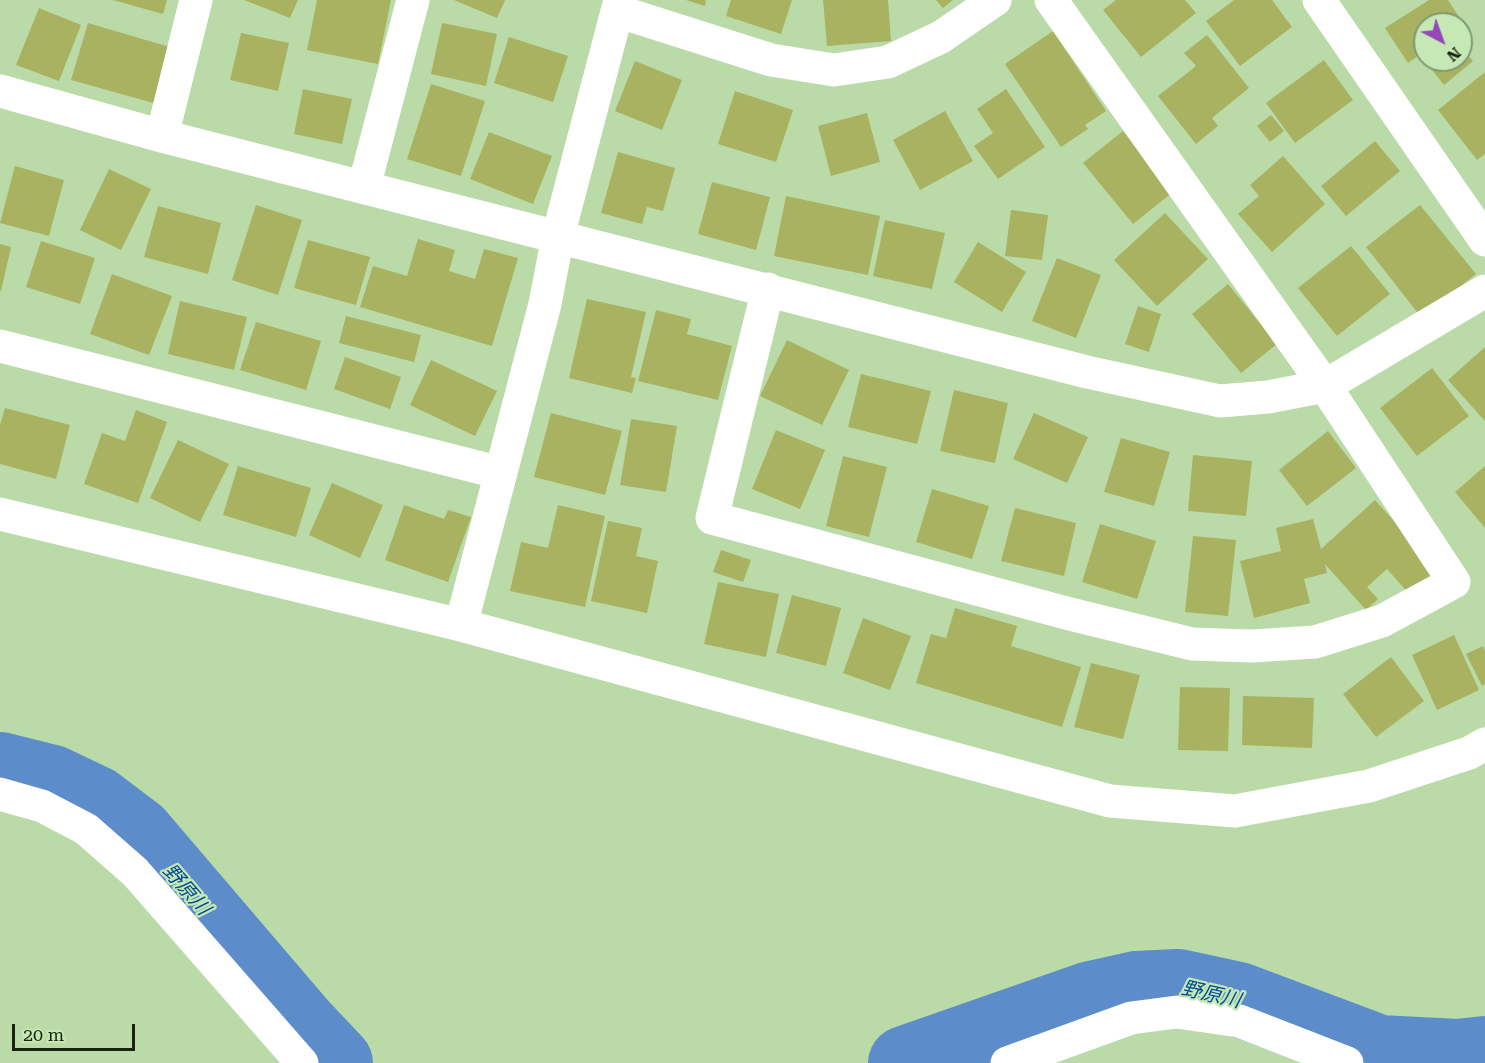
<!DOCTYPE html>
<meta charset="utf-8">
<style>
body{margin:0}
#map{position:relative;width:1485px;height:1063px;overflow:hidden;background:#badaa8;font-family:"Roboto Serif",serif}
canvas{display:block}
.north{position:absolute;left:1413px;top:12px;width:60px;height:60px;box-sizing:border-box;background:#c6e8b5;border:2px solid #809973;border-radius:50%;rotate:139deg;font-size:16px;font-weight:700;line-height:24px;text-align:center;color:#172310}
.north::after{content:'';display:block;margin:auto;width:21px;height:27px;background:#9747b8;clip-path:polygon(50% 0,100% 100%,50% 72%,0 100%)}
.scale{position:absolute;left:12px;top:1024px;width:123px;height:27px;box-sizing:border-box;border:3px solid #172310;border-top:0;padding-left:8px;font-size:18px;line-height:21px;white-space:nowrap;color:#172310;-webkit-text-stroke:4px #c6e8b5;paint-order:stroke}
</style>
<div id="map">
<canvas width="1485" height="1063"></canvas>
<div class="north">N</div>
<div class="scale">20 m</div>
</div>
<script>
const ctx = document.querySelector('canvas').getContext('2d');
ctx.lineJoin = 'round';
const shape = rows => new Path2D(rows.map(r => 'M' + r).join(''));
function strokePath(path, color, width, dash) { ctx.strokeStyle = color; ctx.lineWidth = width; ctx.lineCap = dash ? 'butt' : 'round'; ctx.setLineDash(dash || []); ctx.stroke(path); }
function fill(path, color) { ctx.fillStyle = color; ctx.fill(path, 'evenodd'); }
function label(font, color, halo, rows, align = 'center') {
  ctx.font = font + ' "Roboto Serif","Noto Sans JP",serif'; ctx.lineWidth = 4.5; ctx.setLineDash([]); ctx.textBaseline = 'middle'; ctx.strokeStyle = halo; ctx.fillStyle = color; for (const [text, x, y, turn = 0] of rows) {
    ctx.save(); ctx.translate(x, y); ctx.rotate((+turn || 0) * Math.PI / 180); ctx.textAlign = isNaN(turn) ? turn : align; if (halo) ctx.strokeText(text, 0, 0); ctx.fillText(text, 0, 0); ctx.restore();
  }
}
const river = shape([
 [0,769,52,782,96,803,137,834,302,1027,336,1063],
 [905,1063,1091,998,1136,988,1178,986,1238,999,1379,1052,1457,1056,1485,1053]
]);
const building = shape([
 [113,0,167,0,163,14],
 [244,0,298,0,290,18],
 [317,0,391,0,378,64,307,50],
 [454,0,505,0,497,18],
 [686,0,706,0,705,6],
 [731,0,792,0,781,34,726,16],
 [823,0,888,0,891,41,827,46],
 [936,0,953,0,943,8],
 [1116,0,1185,0,1196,13,1141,57,1103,10],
 [1234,0,1272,0,1292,27,1240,66,1206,21],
 [1429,0,1448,0,1465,26,1461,28,1461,24,1425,24,1425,51,1408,63,1385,28],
 [39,8,81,25,59,81,16,65],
 [88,23,173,48,157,104,71,80],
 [442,23,497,34,486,86,431,74],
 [1053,31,1106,111,1085,125,1088,129,1061,147,1005,64],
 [241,33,289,43,278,91,230,80],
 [1207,35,1249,88,1212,118,1218,126,1196,144,1158,96,1196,66,1184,53],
 [509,37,568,56,553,102,494,83],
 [1461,47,1473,61,1444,85,1424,60,1461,60],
 [1324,60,1353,100,1295,143,1266,103],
 [635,61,682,80,662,130,615,111],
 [1485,72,1485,154,1477,160,1438,110],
 [431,84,485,101,461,176,407,159],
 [303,89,352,99,342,144,294,134],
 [1006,89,1045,147,998,179,974,146,993,133,977,109],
 [735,91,793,110,776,162,718,144],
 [945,111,973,161,920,190,893,140],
 [867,113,880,162,831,176,818,126],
 [1271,115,1284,131,1270,142,1257,126],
 [1123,131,1173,192,1133,224,1083,163],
 [489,132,552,156,533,204,470,179],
 [1375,141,1400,171,1346,216,1321,186],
 [618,152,675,168,663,211,647,207,642,224,601,213],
 [1283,156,1325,204,1272,252,1238,214,1259,196,1250,185],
 [15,166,64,180,49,236,0,223],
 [109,169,151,189,121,250,80,230],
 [712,182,770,197,756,250,698,234],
 [786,196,880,216,868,275,774,256],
 [256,205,302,220,278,295,232,280],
 [1420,205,1476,274,1421,317,1366,247],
 [158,206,221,223,208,274,144,257],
 [1011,210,1048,215,1042,260,1005,256],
 [1165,213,1208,259,1157,306,1114,260],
 [885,220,945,233,932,289,873,276],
 [418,239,455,250,449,271,475,279,484,249,518,258,492,346,360,307,373,266,407,276],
 [308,240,370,257,356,305,294,288],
 [41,241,95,258,80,304,26,287],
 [978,242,1026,272,1002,312,954,282],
 [0,244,11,247,1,291,0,291],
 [1351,246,1390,294,1337,336,1298,288],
 [1057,258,1101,275,1076,338,1032,321],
 [112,274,172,296,149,355,90,334],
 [1228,284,1277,344,1241,373,1192,314],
 [587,299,646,312,631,377,636,378,632,393,569,378],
 [180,301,247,317,234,370,168,354],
 [1138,306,1161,314,1149,352,1125,344],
 [656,310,691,319,687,334,732,346,718,400,638,381],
 [346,316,421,335,414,362,339,343],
 [256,322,321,341,306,390,240,370],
 [787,340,849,370,822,425,760,396],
 [1485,347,1485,421,1448,380],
 [345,357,401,377,390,409,334,389],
 [431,360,497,391,475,436,410,405],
 [1432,368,1469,416,1417,456,1380,408],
 [861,374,931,391,917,444,848,427],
 [954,390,1008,403,995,463,940,451],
 [5,408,70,425,56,479,0,464,0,425],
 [136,410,167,422,138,503,84,484,102,433,125,441],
 [551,413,622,431,605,495,534,477],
 [1034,413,1088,437,1067,483,1013,459],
 [631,419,677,426,666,492,620,485],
 [776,430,825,450,800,509,752,489],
 [1328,431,1356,468,1307,506,1279,470],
 [1121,438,1170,452,1154,506,1104,492],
 [178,440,229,464,200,522,150,498],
 [1193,455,1252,461,1246,516,1188,511],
 [843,456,887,467,869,537,826,526],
 [238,466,311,488,296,537,223,515],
 [1485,466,1485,528,1455,492],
 [332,483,383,505,360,558,309,535],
 [932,489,989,506,972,559,916,542],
 [1375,500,1439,571,1411,596,1387,569,1367,587,1378,599,1366,610,1325,564,1327,573,1304,579,1310,603,1254,618,1240,561,1281,551,1276,528,1313,519,1321,549],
 [404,505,444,519,448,510,471,517,448,582,385,560],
 [558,505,605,516,585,607,510,591,521,542,548,548],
 [1015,508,1076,523,1064,576,1001,561],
 [608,521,642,528,636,556,658,561,647,613,591,601],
 [1100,524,1156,541,1137,599,1082,582],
 [1193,536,1236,540,1228,616,1185,612],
 [721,550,751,560,743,582,713,572],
 [718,582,779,594,766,657,704,644],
 [792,595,841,608,826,666,776,653],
 [955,608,1017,626,1011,646,1081,667,1062,727,916,683,931,634,946,638],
 [863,618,911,636,890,690,843,673],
 [1454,635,1479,690,1437,710,1412,655],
 [1483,646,1485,651,1485,684,1482,686,1466,654],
 [1391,657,1424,701,1376,737,1343,694],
 [1091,663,1140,675,1123,739,1074,727],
 [1180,687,1230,688,1228,751,1178,750],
 [1243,696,1314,698,1312,748,1242,745]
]);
const minor = shape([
 [1319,0,1485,240],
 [617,11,771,60,834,70,888,62,941,37,995,0],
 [0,91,162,136,1087,372,1220,401,1268,397,1325,386,1485,291],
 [162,136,196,0],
 [364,187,413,0],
 [768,289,712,518,1070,614,1192,644,1252,646,1315,642,1382,621,1454,582,1325,386,1051,0],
 [0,346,501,473],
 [0,514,461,625,1110,801,1235,811,1369,786,1469,753,1485,744],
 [461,625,545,304,558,236,620,0],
 [0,794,42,806,86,829,135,872,302,1063],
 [1007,1063,1131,1018,1177,1012,1239,1021,1347,1063]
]);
const waterNames = [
 ["野原川",186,890,49],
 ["野原川",1211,995,13]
];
strokePath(river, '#5c8dca', 74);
fill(building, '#a9b260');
strokePath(minor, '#fff', 33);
label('italic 20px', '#014c96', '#c6e8b5', waterNames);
</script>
